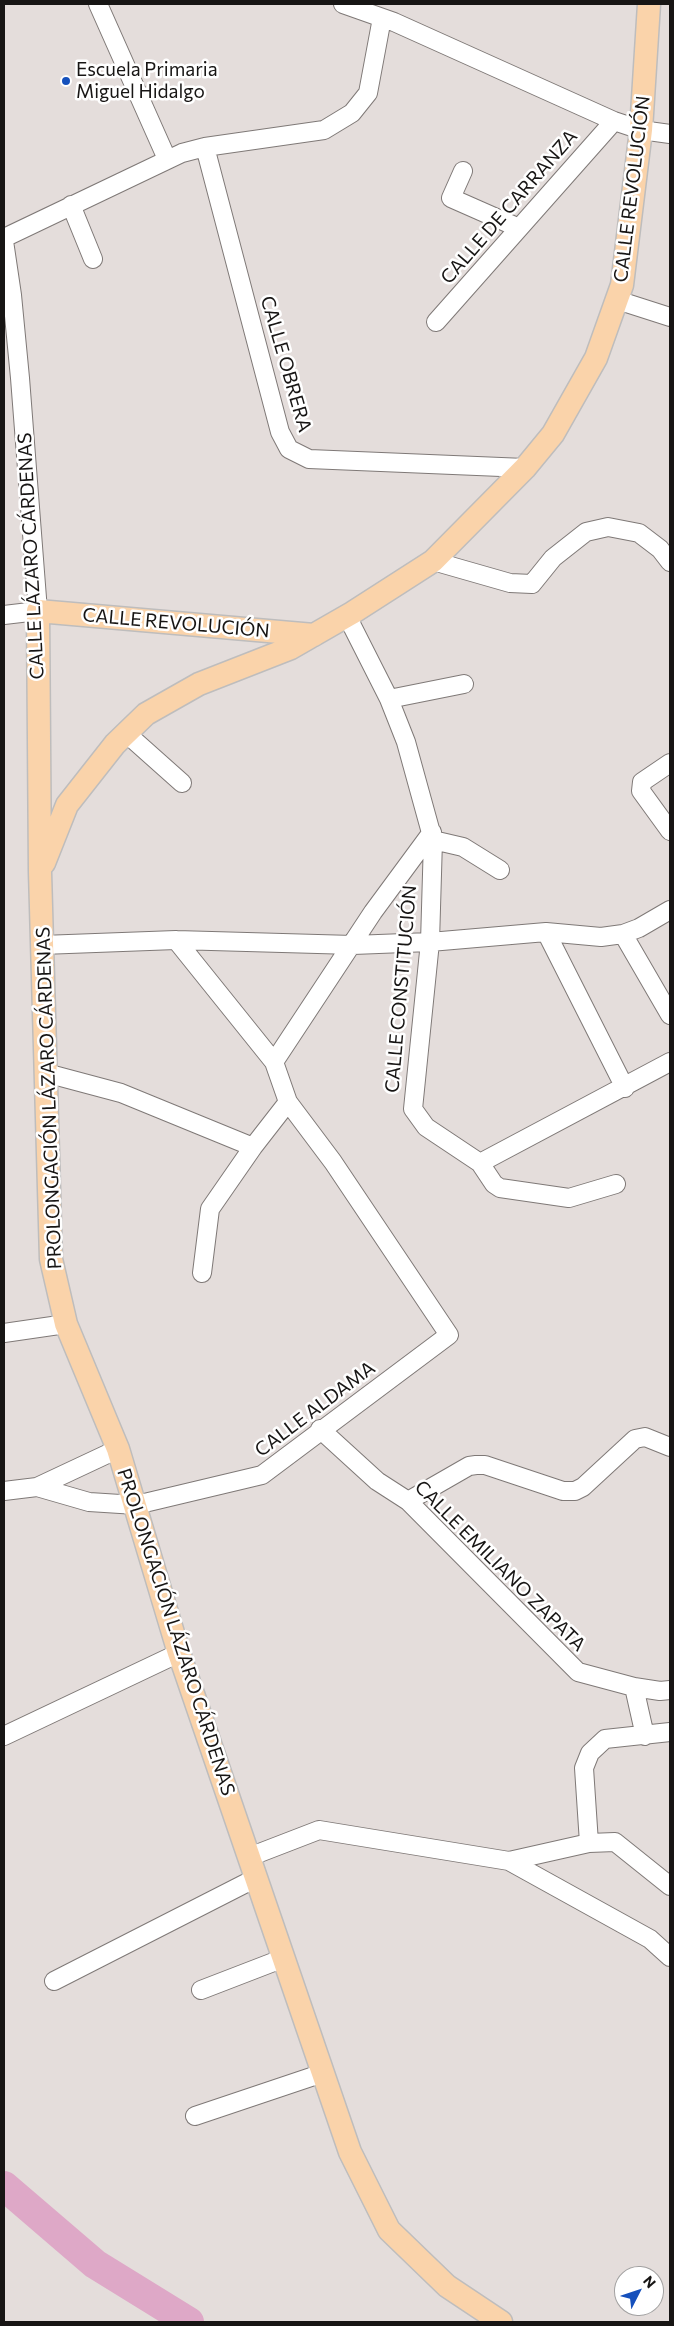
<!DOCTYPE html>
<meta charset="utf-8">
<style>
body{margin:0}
#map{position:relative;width:674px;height:2326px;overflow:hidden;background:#e4dddb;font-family:Commissioner,sans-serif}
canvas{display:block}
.frame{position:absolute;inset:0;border:5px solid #171514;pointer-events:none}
.north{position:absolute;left:614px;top:2266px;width:50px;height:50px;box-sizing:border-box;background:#fff;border:1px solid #a2a1a1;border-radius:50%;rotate:49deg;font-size:14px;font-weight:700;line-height:20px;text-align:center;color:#171514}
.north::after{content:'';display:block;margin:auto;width:18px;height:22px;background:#1550bc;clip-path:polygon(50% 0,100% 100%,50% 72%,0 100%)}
</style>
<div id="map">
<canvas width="674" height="2326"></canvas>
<div class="frame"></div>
<div class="north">N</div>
</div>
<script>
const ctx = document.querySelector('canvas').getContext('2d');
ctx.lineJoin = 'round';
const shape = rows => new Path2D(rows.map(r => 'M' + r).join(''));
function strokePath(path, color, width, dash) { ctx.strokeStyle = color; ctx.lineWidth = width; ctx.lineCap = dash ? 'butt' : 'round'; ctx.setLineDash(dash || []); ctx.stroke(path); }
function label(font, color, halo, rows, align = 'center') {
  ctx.font = font + ' Commissioner,sans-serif'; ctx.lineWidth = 5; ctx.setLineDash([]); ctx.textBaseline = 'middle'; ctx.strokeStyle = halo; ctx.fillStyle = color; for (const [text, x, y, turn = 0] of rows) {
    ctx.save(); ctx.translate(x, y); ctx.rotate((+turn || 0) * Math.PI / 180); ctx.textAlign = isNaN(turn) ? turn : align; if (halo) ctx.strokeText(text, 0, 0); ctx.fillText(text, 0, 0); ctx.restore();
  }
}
const river = shape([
 [4,2186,95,2264,189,2322]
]);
const minor = shape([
 [98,4,167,159],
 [343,4,394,22,614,121,641,130,670,134],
 [205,147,280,432,289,449,309,459,525,468],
 [463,171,451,198,519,228],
 [71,205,93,259],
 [4,238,182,153,205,147,324,130,352,113,368,93,382,18],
 [4,241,12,295,20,378,38,611,4,615],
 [617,300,670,317],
 [436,322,614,121],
 [433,561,510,583,532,584,553,558,586,532,608,527,639,533,660,549,670,562],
 [347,616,389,699,406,742,433,840,430,942,413,1109,426,1127,480,1163,494,1184,500,1188,569,1198,616,1184],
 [389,699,464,684],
 [127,734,182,783],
 [670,763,642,782,641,791,670,831],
 [433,840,463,847,500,870],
 [546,932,625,1088],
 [623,934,670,1015],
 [176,940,274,1062],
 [42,945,176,940,353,945,430,942,546,932,601,937,623,934,639,928,670,910],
 [46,1073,121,1093,253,1147],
 [480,1163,670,1062],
 [202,1273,210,1209,253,1147,288,1102],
 [4,1333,66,1324],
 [320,1429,377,1481,408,1501,578,1672,634,1687,660,1691,670,1690],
 [37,1487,89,1502,136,1505,262,1475,449,1335,333,1162,288,1102,274,1062,373,912,432,832],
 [4,1491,37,1487,118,1449],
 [408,1501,469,1466,476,1465,485,1465,563,1491,575,1491,583,1487,635,1439,645,1437,670,1447],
 [634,1687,645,1736],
 [4,1736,179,1653],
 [589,1843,584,1768,590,1753,605,1739,670,1732],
 [249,1857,319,1830,509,1861,650,1939,670,1957],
 [509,1861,589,1843,615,1842,670,1886],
 [54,1981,256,1878],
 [201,1990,284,1958],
 [195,2116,323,2073]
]);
const major = shape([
 [314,635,38,611,40,872,51,1259,66,1324,118,1449,179,1653,350,2152,389,2230,447,2286,501,2322],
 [44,863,67,805,115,744,146,714,199,684,291,648,352,613,433,561,525,468,553,434,596,358,622,285,641,130,649,4]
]);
const markers = [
 [66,81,5,"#1550bc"]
];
const poiNames = [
 ["Escuela Primaria",76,70],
 ["Miguel Hidalgo",76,92]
];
const streetNames = [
 ["CALLE REVOLUCIÓN",632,189,-83],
 ["CALLE DE CARRANZA",509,207,-49],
 ["CALLE OBRERA",286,364,74],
 ["CALLE LÁZARO CÁRDENAS",31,556,-93],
 ["CALLE REVOLUCIÓN",176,623,5],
 ["CALLE CONSTITUCIÓN",401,989,-85],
 ["PROLONGACIÓN LÁZARO CÁRDENAS",49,1098,-92],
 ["CALLE ALDAMA",315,1409,-37],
 ["CALLE EMILIANO ZAPATA",500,1566,45],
 ["PROLONGACIÓN LÁZARO CÁRDENAS",176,1632,72]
];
strokePath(river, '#dea8c7', 30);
strokePath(minor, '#7f7977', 20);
strokePath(major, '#bebdbd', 25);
strokePath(minor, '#fff', 18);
strokePath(major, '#fad3aa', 22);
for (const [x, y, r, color] of markers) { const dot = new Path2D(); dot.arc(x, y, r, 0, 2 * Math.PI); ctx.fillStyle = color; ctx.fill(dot); strokePath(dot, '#fff', 2); }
label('19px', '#171514', '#fff', poiNames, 'left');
label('19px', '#171514', '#fff', streetNames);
</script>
